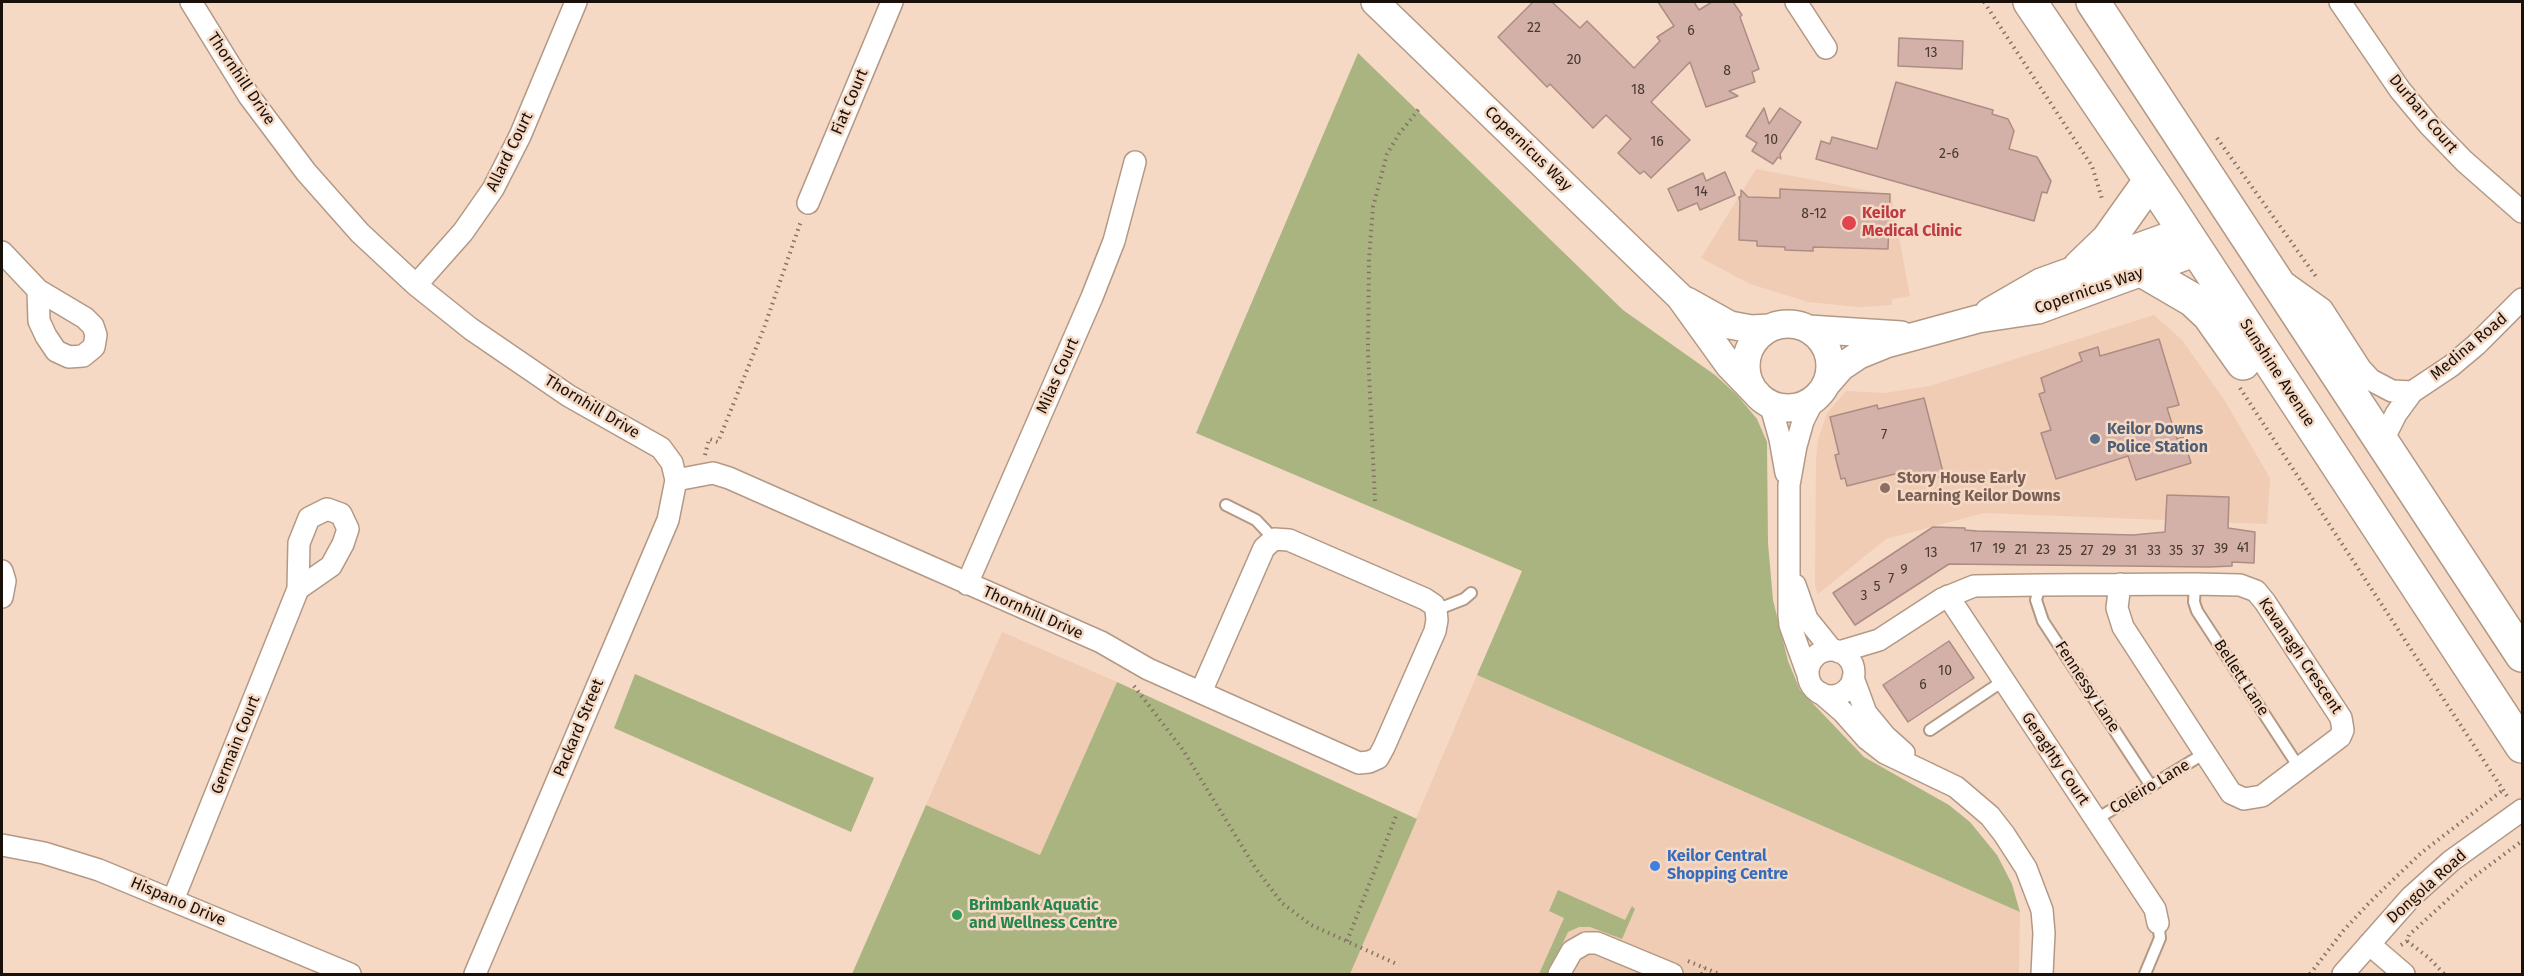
<!DOCTYPE html>
<style>
body{margin:0}
#map{position:relative;width:2524px;height:976px;overflow:hidden;background:#f5d9c4;font-family:"Fira Sans",sans-serif}
canvas{display:block}
.frame{position:absolute;inset:0;border:3px solid #191009;pointer-events:none}
</style>
<div id="map">
<canvas width="2524" height="976"></canvas>
<div class="frame"></div>
</div>
<script>
const ctx = document.querySelector('canvas').getContext('2d');
ctx.lineJoin = 'round';
function fill(path, color) { ctx.fillStyle = color; ctx.fill(path, 'evenodd'); }
const shape = rows => new Path2D(rows.map(r => 'M' + r).join(''));
function strokePath(path, color, width, dash) { ctx.strokeStyle = color; ctx.lineWidth = width; ctx.lineCap = dash ? 'butt' : 'round'; ctx.setLineDash(dash || []); ctx.stroke(path); }
function label(font, color, halo, rows, align = 'center') {
  ctx.font = font + ' "Fira Sans",sans-serif'; ctx.lineWidth = 5; ctx.setLineDash([]); ctx.textBaseline = 'middle'; ctx.strokeStyle = halo; ctx.fillStyle = color; for (const [text, x, y, turn = 0] of rows) {
    ctx.save(); ctx.translate(x, y); ctx.rotate((+turn || 0) * Math.PI / 180); ctx.textAlign = isNaN(turn) ? turn : align; if (halo) ctx.strokeText(text, 0, 0); ctx.fillText(text, 0, 0); ctx.restore();
  }
}
const built = shape([
 [1756,169,1891,195,1910,296,1892,299,1892,305,1858,307,1808,302,1750,284,1701,258],
 [2154,315,2182,340,2225,401,2270,478,2267,524,1984,513,1886,539,1818,594,1815,586,1816,458,1818,440,1827,413,1846,391,1884,393,1930,386],
 [1002,632,1117,682,1040,855,926,805],
 [1477,675,2020,912,2019,974,1350,974]
]);
const green = shape([
 [1358,53,1623,310,1715,375,1737,395,1757,419,1767,442,1768,543,1773,600,1788,661,1800,690,1864,757,1949,805,1970,822,1997,855,2012,884,2020,912,1477,675,1522,571,1196,433],
 [635,674,874,778,851,832,614,728],
 [1117,682,1417,819,1350,974,852,974,926,805,1040,855],
 [1558,890,1625,920,1632,906,1635,909,1622,939,1590,927,1579,927,1568,932,1548,974,1539,974,1564,918,1549,911]
]);
const building = shape([
 [1533,2,1552,2,1580,28,1587,21,1634,68,1660,41,1657,37,1674,26,1658,2,1694,2,1699,10,1712,2,1733,2,1742,15,1740,17,1759,69,1752,72,1755,82,1729,91,1738,96,1706,107,1690,62,1651,102,1690,140,1651,178,1644,171,1640,174,1618,153,1631,139,1606,115,1593,128,1550,84,1547,87,1498,37,1533,2],
 [1899,38,1963,41,1962,69,1898,66,1899,38],
 [1896,82,1993,110,1992,114,2008,119,2014,131,2009,149,2037,157,2051,181,2047,193,2042,192,2034,221,1816,159,1821,141,1830,144,1832,137,1877,149,1896,82],
 [1764,108,1769,124,1780,108,1801,122,1780,154,1781,159,1778,157,1773,164,1752,151,1757,143,1746,136,1764,108],
 [1725,172,1735,195,1700,210,1697,203,1678,211,1668,189,1703,173,1706,181,1725,172],
 [1780,189,1890,194,1888,249,1813,247,1813,251,1785,250,1785,247,1757,246,1757,241,1739,240,1740,202,1739,197,1741,197,1741,190,1748,197,1780,198,1780,189],
 [2159,339,2179,405,2167,408,2177,439,2183,437,2191,463,2136,480,2128,456,2056,479,2041,433,2051,430,2039,394,2045,392,2041,378,2082,361,2079,353,2098,347,2100,356,2159,339],
 [1924,398,1944,476,1910,484,1907,471,1847,486,1845,478,1841,479,1835,455,1839,454,1830,417,1877,405,1878,409,1924,398],
 [2167,495,2229,497,2228,528,2255,532,2254,563,2232,562,2232,566,2209,567,1949,564,1855,625,1833,593,1933,527,1965,528,1965,530,1977,531,2133,535,2165,532,2167,495],
 [1949,641,1974,678,1908,722,1883,685,1949,641]
]);
const path = shape([
 [1984,2,2092,166,2103,202],
 [2217,138,2317,278],
 [2240,388,2507,796],
 [705,455,709,439,718,442,764,328,801,221],
 [1375,501,1368,352,1369,259,1373,207,1387,154,1399,134,1419,109],
 [1134,686,1183,750,1256,869,1282,903,1311,925,1399,965],
 [1347,941,1396,816],
 [2407,941,2429,958,2444,974],
 [2401,945,2407,941,2409,935,2467,882,2522,841],
 [1688,961,1719,974],
 [1702,974,1705,968],
 [2310,974,2343,931,2370,902,2421,853,2503,790]
]);
const service = shape([
 [1226,505,1256,520,1274,539],
 [2195,584,2194,602,2197,611,2300,769],
 [2040,585,2036,600,2043,621,2151,786],
 [1436,610,1464,599,1471,593],
 [1930,730,2003,681],
 [2095,820,2205,753],
 [2145,974,2160,938,2158,923]
]);
const minor = shape([
 [191,2,249,96,306,172,360,233,416,285,471,329,569,396,661,448,672,463,676,480,668,520,475,974],
 [1796,2,1826,48],
 [2340,2,2400,90,2430,126,2464,161,2522,212],
 [808,203,892,2],
 [2,252,38,290,85,318,93,326,96,335,94,347,83,356,69,357,56,351,46,336,39,321,38,290],
 [2287,284,2322,309,2360,368,2371,380,2392,391,2412,392],
 [416,285,463,232,493,189,520,136,576,2],
 [1770,403,1780,439,1786,473],
 [2383,440,2396,414,2412,392,2451,366,2476,345,2522,299],
 [676,480,713,473,729,478,1101,642,1148,669,1359,763,1369,762,1378,758,1384,747,1435,631,1437,620,1436,610,1434,605,1425,599,1289,540,1274,539,1264,548,1201,692],
 [2,571,5,581,2,597],
 [967,584,1092,297,1114,241,1135,162],
 [1795,585,1807,619,1832,650],
 [1948,596,2155,909,2158,923],
 '1808 673a23 23 0 1 1 46 0a23 23 0 1 1-46 0Z',
 [1839,652,1879,640,1942,599,1974,586,2040,585,2195,584,2240,585,2256,591,2265,602,2341,718,2343,730,2340,737,2262,796,2244,799,2231,793,2123,627,2117,608,2120,584],
 [1808,675,1790,625,1789,615,1789,485,1796,446,1803,421,1814,399],
 [1853,678,1866,713,1885,736,1904,753],
 [1821,693,1843,712,1867,739,1885,753,1956,787,1990,816,2004,834,2026,868,2042,910,2044,933,2042,974],
 [2,845,44,853,99,870,350,974],
 [173,900,298,589,299,543,309,518,327,509,341,514,348,529,343,544,331,566,298,589],
 [2369,944,2404,974],
 [1559,974,1572,951,1586,943,1597,943,1672,974],
 [2343,974,2411,897,2451,861,2522,810]
]);
const tertiary = shape([
 [1375,2,1680,297,1729,365,1757,394],
 [1687,301,1730,325,1751,329,1770,328],
 [1989,312,2041,282,2183,231],
 '1746 366a42 42 0 1 1 84 0a42 42 0 1 1-84 0Z',
 [1808,329,1901,335],
 [1827,383,1841,367,1859,355,1886,344,1978,319,2038,310,2197,252]
]);
const primary = shape([
 [2030,2,2166,203,2522,746],
 [2093,2,2522,655],
 [2080,267,2108,240,2150,181],
 [2145,272,2193,300,2209,315,2243,363]
]);
const markers = [
 [1849,223,8,"#e0444e"],
 [2095,439,6,"#5c6f8a"],
 [1885,488,6,"#8d6e63"],
 [1655,866,6,"#3f7fe0"],
 [957,915,6,"#2e9e5b"]
];
const numberNames = [
 ["22",1534,28],
 ["6",1691,31],
 ["13",1931,53],
 ["20",1574,60],
 ["8",1727,71],
 ["18",1638,90],
 ["10",1771,140],
 ["16",1657,142],
 ["2-6",1949,154],
 ["14",1701,192],
 ["8-12",1814,214],
 ["7",1884,435],
 ["17",1976,548],
 ["41",2243,548],
 ["19",1999,549],
 ["39",2221,549],
 ["21",2021,550],
 ["23",2043,550],
 ["25",2065,551],
 ["27",2087,551],
 ["29",2109,551],
 ["31",2131,551],
 ["33",2154,551],
 ["35",2176,551],
 ["37",2198,551],
 ["13",1931,553],
 ["9",1904,570],
 ["7",1891,579],
 ["5",1877,587],
 ["3",1864,596],
 ["10",1945,671],
 ["6",1923,685]
];
const streetNames = [
 ["Thornhill Drive",241,79,56],
 ["Fiat Court",850,102,-67],
 ["Durban Court",2423,114,50],
 ["Copernicus Way",1528,149,44],
 ["Allard Court",510,152,-64],
 ["Copernicus Way",2089,291,-19],
 ["Medina Road",2469,347,-40],
 ["Sunshine Avenue",2277,373,57],
 ["Milas Court",1058,376,-66],
 ["Thornhill Drive",592,407,31],
 ["Thornhill Drive",1033,613,24],
 ["Kavanagh Crescent",2300,656,56],
 ["Bellett Lane",2241,678,57],
 ["Fennessy Lane",2087,687,57],
 ["Packard Street",579,728,-67],
 ["Germain Court",236,745,-68],
 ["Geraghty Court",2055,759,56],
 ["Coleiro Lane",2150,787,-31],
 ["Dongola Road",2427,887,-42],
 ["Hispano Drive",178,902,23]
];
const healthNames = [
 ["Keilor",1862,214],
 ["Medical Clinic",1862,232]
];
const serviceNames = [
 ["Keilor Downs",2107,430],
 ["Police Station",2107,448]
];
const educationNames = [
 ["Story House Early",1897,479],
 ["Learning Keilor Downs",1897,497]
];
const shopNames = [
 ["Keilor Central",1667,857],
 ["Shopping Centre",1667,875]
];
const leisureNames = [
 ["Brimbank Aquatic",969,906],
 ["and Wellness Centre",969,924]
];
fill(built, '#efccb3');
fill(green, '#aab480');
fill(building, '#d3b1a8');
strokePath(building, '#ad8c84', 1.5);
strokePath(service, '#b39985', 14);
strokePath(minor, '#b39985', 24);
strokePath(tertiary, '#b39985', 30);
strokePath(primary, '#b39985', 36);
strokePath(path, '#857265', 4, [1.5, 4.5]);
strokePath(service, '#fff', 10);
strokePath(minor, '#fff', 21);
strokePath(tertiary, '#fff', 27);
strokePath(primary, '#fff', 33);
for (const [x, y, r, color] of markers) { const dot = new Path2D(); dot.arc(x, y, r, 0, 2 * Math.PI); ctx.fillStyle = color; ctx.fill(dot); strokePath(dot, '#f5d9c4', 2); }
label('14px', '#483831', null, numberNames);
label('16px', '#191009', '#f5d9c4', streetNames);
label('bold 16px', '#be3a42', '#f5d9c4', healthNames, 'left');
label('bold 16px', '#4e5e75', '#f5d9c4', serviceNames, 'left');
label('bold 16px', '#785e54', '#f5d9c4', educationNames, 'left');
label('bold 16px', '#366cbe', '#f5d9c4', shopNames, 'left');
label('bold 16px', '#27864d', '#f5d9c4', leisureNames, 'left');
</script>
